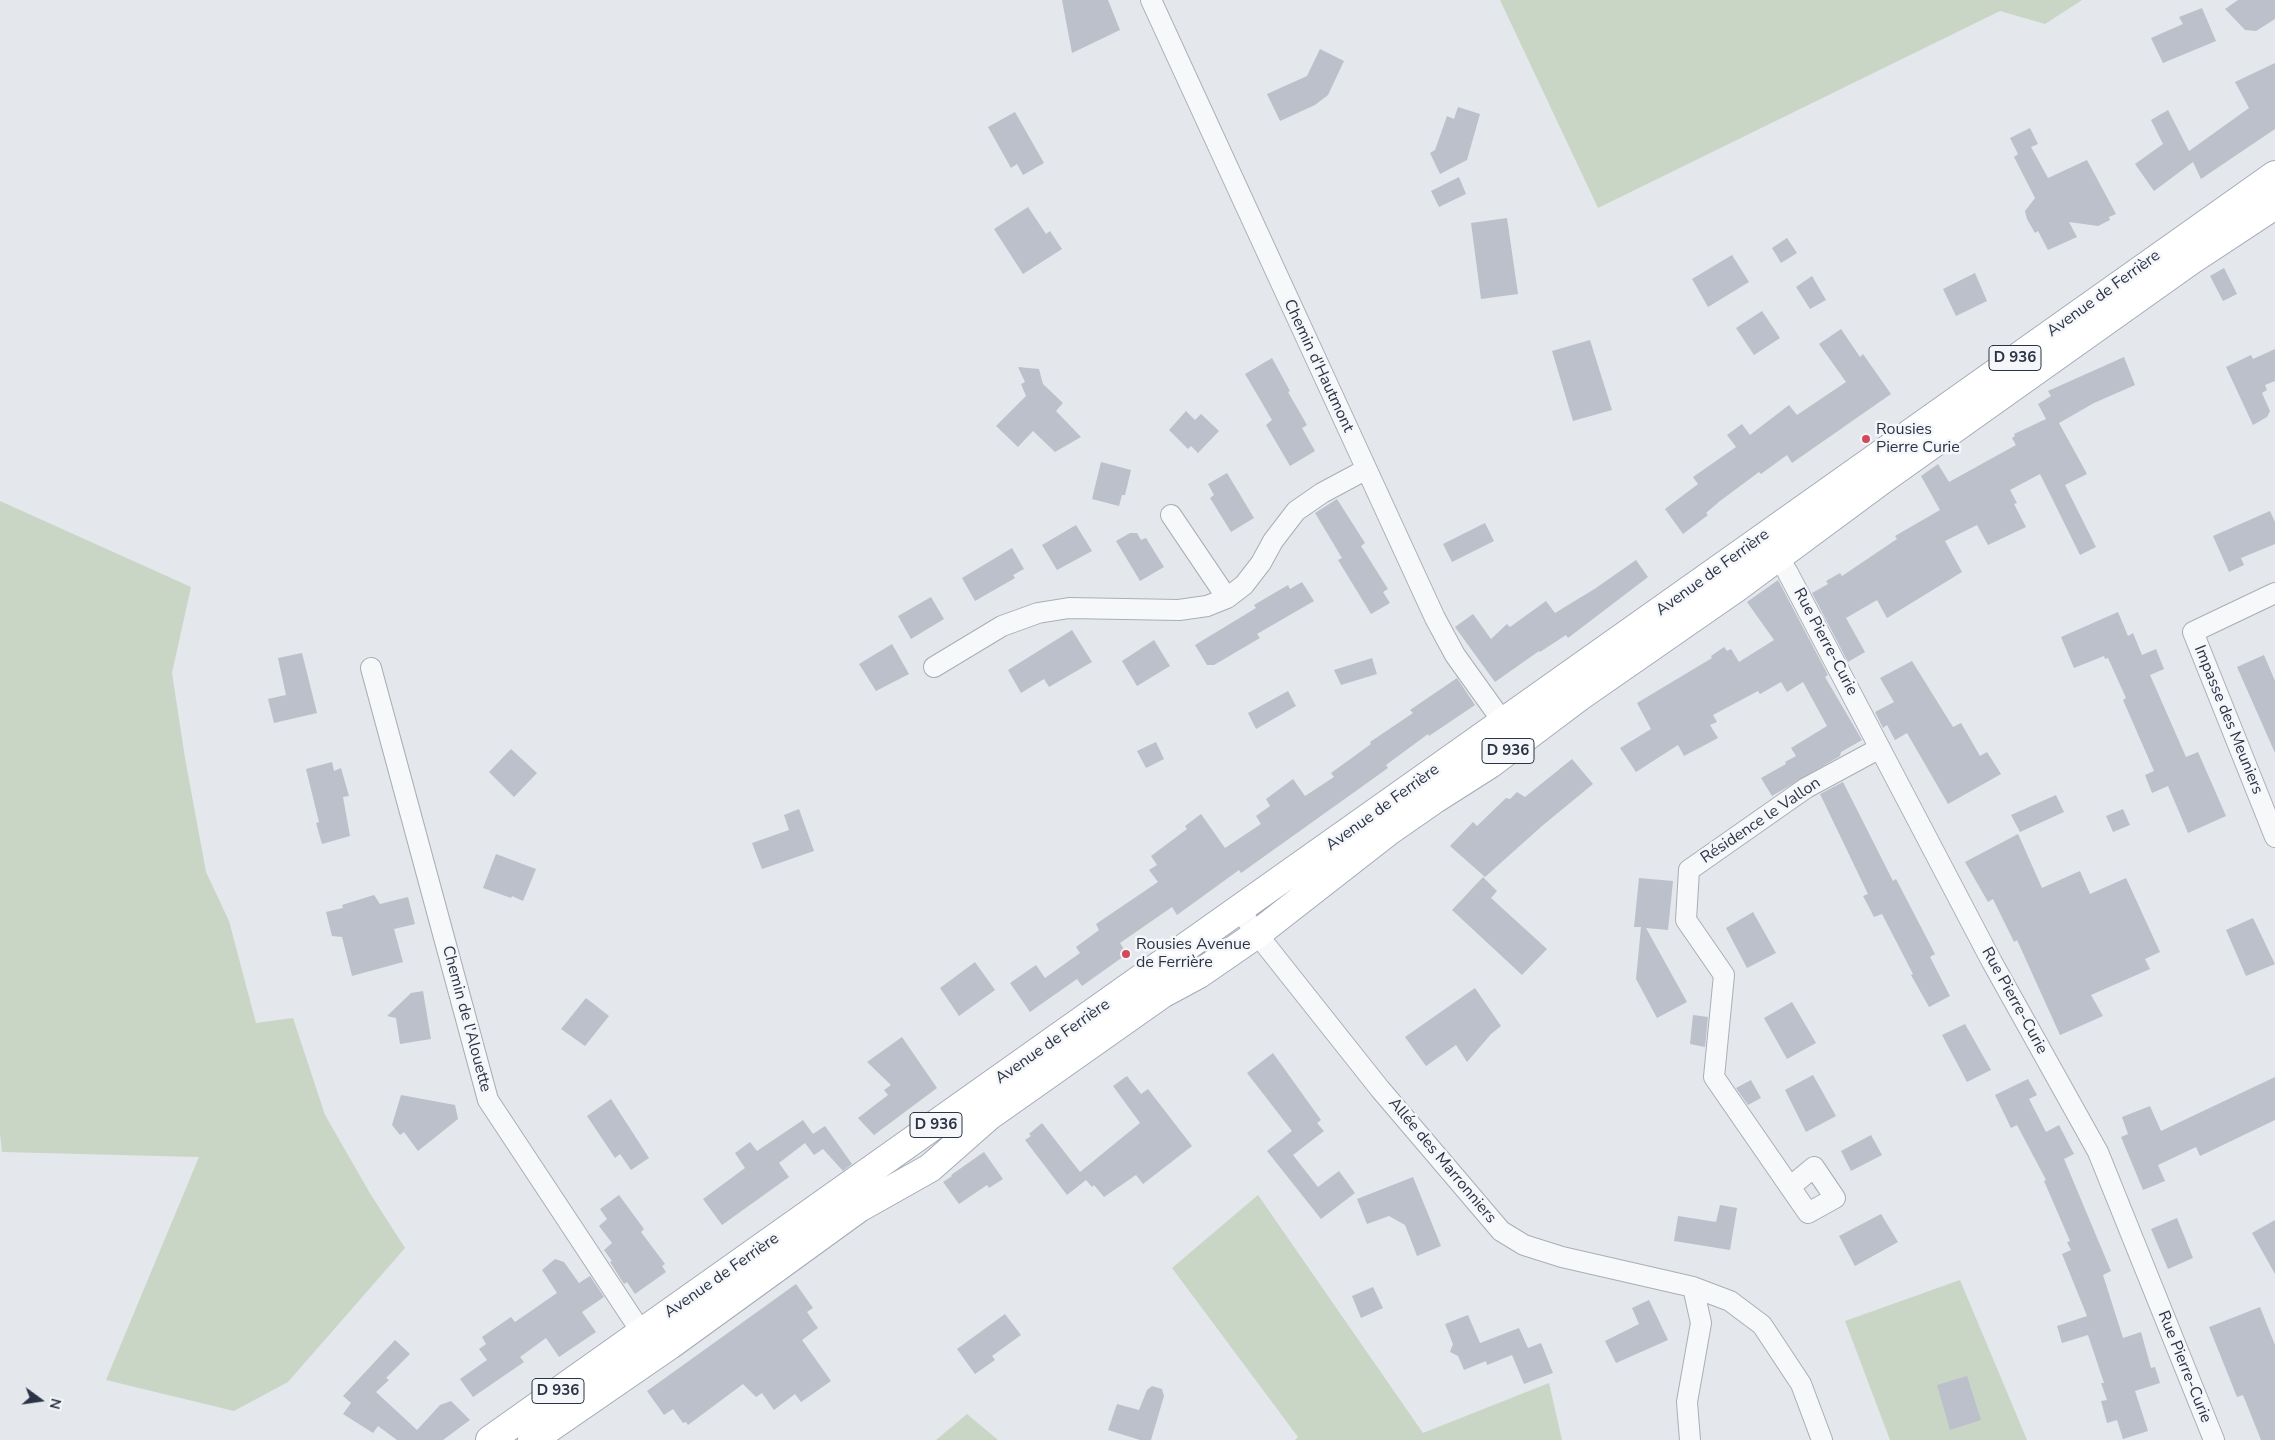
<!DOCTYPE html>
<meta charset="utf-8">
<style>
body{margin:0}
#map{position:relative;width:2275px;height:1440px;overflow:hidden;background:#e4e7ec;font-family:"Nunito Sans",sans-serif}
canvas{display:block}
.north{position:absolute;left:15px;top:1375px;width:50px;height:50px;-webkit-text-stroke:4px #f4f6f9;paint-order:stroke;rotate:104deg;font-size:14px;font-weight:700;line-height:20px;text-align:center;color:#2b3445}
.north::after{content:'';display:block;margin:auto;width:18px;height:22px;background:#2b3445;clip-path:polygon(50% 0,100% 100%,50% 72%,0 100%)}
</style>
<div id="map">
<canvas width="2275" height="1440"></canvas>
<div class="north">N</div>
</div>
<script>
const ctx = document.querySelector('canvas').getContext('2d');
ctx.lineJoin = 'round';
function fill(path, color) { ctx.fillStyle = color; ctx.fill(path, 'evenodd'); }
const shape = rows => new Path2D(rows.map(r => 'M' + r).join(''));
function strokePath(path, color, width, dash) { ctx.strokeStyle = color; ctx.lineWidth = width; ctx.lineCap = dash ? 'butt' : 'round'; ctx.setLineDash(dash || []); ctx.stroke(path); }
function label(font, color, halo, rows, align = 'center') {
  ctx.font = font + ' "Nunito Sans",sans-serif'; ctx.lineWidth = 5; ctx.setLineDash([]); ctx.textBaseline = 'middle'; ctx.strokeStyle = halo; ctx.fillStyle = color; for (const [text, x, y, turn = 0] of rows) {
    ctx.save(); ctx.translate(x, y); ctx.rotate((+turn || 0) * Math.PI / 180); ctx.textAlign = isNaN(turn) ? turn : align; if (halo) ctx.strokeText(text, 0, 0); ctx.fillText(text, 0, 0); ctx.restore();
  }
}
const green = shape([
 [1500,0,2082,0,2045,24,2000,11,1598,208],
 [0,501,191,587,172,673,185,758,206,872,229,921,256,1023,293,1018,325,1115,371,1195,405,1248,288,1382,234,1411,106,1380,199,1157,2,1152,0,1133],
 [1258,1195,1423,1433,1549,1383,1562,1440,1295,1440,1298,1437,1172,1268],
 [1960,1280,2027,1440,1890,1440,1845,1321],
 [967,1414,998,1440,936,1440]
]);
const building = shape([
 [1062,0,1108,0,1120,30,1072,53],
 [2238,0,2275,0,2275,19,2256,31,2245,30,2225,9],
 [2202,8,2216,41,2163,63,2151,38,2183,24,2179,17],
 [1320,49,1344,61,1328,95,1315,105,1280,121,1267,94,1307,76],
 [2275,63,2275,129,2201,179,2193,162,2154,191,2135,164,2163,144,2151,120,2168,110,2189,151,2249,108,2235,82],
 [1458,107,1480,114,1467,160,1440,174,1430,153,1435,150,1447,116,1454,119],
 [1015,112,1044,163,1023,175,1017,164,1011,168,988,127],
 [2030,128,2038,144,2031,147,2048,178,2087,160,2116,214,2109,217,2110,220,2098,226,2069,222,2077,237,2048,250,2038,231,2035,233,2027,219,2025,211,2035,198,2014,157,2018,154,2010,138],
 [1459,177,1466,194,1439,207,1431,191],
 [1028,207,1046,234,1050,231,1062,249,1023,274,994,229],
 [1507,218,1518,294,1481,299,1471,223],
 [1787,238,1797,253,1781,263,1772,248],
 [1732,255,1749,282,1708,307,1692,279],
 [2224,268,2237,294,2223,301,2210,276],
 [1975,273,1987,301,1956,316,1943,289],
 [1812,276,1826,300,1810,309,1796,287],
 [1762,311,1780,338,1754,355,1736,328],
 [1841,329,1860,357,1863,354,1891,394,1792,463,1787,455,1761,474,1759,472,1720,501,1706,513,1708,515,1683,534,1665,509,1698,484,1693,477,1736,447,1727,435,1742,424,1750,435,1789,405,1797,415,1846,382,1819,344],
 [1590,340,1612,410,1573,421,1552,351],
 [2275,349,2275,381,2265,385,2267,390,2262,393,2270,411,2267,417,2253,425,2226,367,2251,355,2253,359],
 [2124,357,2135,385,2094,403,2059,423,2087,474,2065,485,2096,547,2080,555,2040,474,2010,490,2017,503,2014,504,2026,527,1988,545,1977,525,1945,541,1962,572,1887,618,1877,600,1846,618,1865,652,1848,662,1812,593,1828,584,1826,581,1840,573,1842,576,1897,539,1895,536,1940,510,1921,476,1938,464,1949,482,2016,445,2012,438,2015,436,2014,434,2046,419,2038,404,2051,396,2048,391],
 [1272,358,1290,391,1288,392,1307,425,1302,428,1315,451,1290,466,1266,425,1272,420,1245,374],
 [1018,367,1039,369,1043,384,1063,403,1056,411,1081,437,1055,452,1033,431,1018,447,996,426,1026,396,1021,384,1025,382],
 [1186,411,1195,420,1201,414,1219,431,1198,453,1191,446,1188,449,1169,430],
 [1101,462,1131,470,1125,495,1122,495,1119,506,1092,499],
 [1227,473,1254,518,1231,532,1210,498,1214,495,1208,484],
 [1337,499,1365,543,1361,546,1388,589,1383,592,1390,603,1371,614,1338,560,1342,558,1315,513],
 [2270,511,2275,522,2275,544,2241,558,2244,565,2229,572,2213,536],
 [1485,523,1494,541,1452,562,1443,544],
 [1076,525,1092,551,1057,570,1042,545],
 [1130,533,1137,533,1141,540,1146,538,1164,567,1140,581,1116,541],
 [1012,548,1024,569,1013,575,1015,578,975,601,962,578],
 [1636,560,1648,577,1568,638,1566,635,1540,652,1539,651,1495,682,1455,627,1473,614,1491,639,1507,624,1510,627,1546,601,1555,613,1596,588],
 [1778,580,1828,675,1825,677,1862,740,1841,752,1840,756,1772,796,1761,778,1786,764,1785,762,1796,756,1791,748,1827,726,1803,682,1787,692,1781,682,1760,694,1758,691,1713,715,1717,722,1710,725,1718,738,1684,756,1678,745,1636,772,1620,748,1651,729,1637,703,1712,658,1711,656,1724,647,1727,651,1731,649,1739,662,1774,640,1747,602],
 [1302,582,1314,601,1257,634,1260,638,1214,665,1207,665,1195,645,1256,608,1254,605,1288,585,1290,589],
 [931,597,944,619,911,639,898,616],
 [2118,612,2128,636,2133,633,2142,655,2156,649,2164,669,2150,675,2186,757,2198,752,2226,816,2188,833,2168,786,2152,793,2145,775,2154,771,2123,700,2126,698,2108,658,2105,659,2104,656,2074,668,2061,637],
 [1072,630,1092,662,1049,687,1044,679,1021,693,1008,670],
 [1154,640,1170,666,1137,686,1122,661],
 [892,644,909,674,876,691,859,664],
 [302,653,317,713,274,723,268,699,286,695,278,658],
 [2264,655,2275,681,2275,753,2237,667],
 [1372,658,1377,674,1341,685,1334,670],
 [1912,661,1953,727,1961,723,1980,756,1987,752,2001,774,1948,804,1907,733,1895,740,1887,725,1883,728,1875,712,1894,702,1880,678],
 [1457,678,1475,705,1429,736,1428,734,1386,765,1388,768,1241,873,1239,870,1177,915,1172,907,1120,943,1127,954,1082,986,1077,979,1030,1012,1010,983,1036,965,1045,978,1080,953,1076,947,1099,930,1096,924,1158,882,1149,870,1157,865,1151,856,1187,829,1185,826,1201,814,1225,848,1261,824,1256,816,1270,806,1266,799,1293,779,1305,796,1334,777,1331,773,1371,744,1370,742,1413,713,1410,710],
 [1288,691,1296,706,1256,729,1248,713],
 [1156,742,1164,759,1146,768,1137,751],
 [511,749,537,773,514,797,489,772],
 [1572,759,1593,784,1542,826,1485,877,1450,846,1473,822,1477,826,1506,798,1510,799,1517,792,1525,797],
 [332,762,334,771,341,768,349,796,343,797,350,836,322,844,316,823,319,822,306,769],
 [1843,782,1893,881,1896,879,1935,954,1930,957,1950,996,1929,1007,1911,975,1913,974,1882,914,1874,917,1863,896,1868,894,1820,794],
 [2056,795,2064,812,2020,832,2011,815],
 [799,809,814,851,762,869,752,843,789,830,784,815],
 [2123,809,2130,825,2113,832,2106,816],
 [2018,834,2042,888,2080,871,2090,894,2126,878,2160,952,2145,959,2150,969,2091,995,2103,1016,2060,1035,2017,940,2014,942,1993,899,1988,902,1965,862],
 [496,854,536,869,523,901,512,896,511,898,483,888],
 [1483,877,1497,891,1491,898,1547,949,1522,975,1452,910],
 [1639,878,1673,881,1668,930,1646,928,1687,1002,1657,1018,1636,979,1641,927,1634,927],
 [374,895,380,904,408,897,415,924,394,929,403,962,352,976,342,937,332,936,326,912,343,908,342,905],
 [1753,912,1776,953,1747,968,1726,928],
 [2253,918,2275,964,2246,976,2226,930],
 [975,962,995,990,959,1016,940,988],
 [1475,988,1501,1026,1491,1034,1467,1062,1456,1045,1426,1066,1405,1037],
 [423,991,431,1039,400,1044,396,1018,387,1016,411,993],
 [586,998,609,1016,585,1046,561,1029],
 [1792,1002,1816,1043,1787,1059,1764,1018],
 [1693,1015,1708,1017,1705,1047,1690,1044],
 [1965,1024,1991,1070,1967,1082,1942,1035],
 [902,1037,937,1088,874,1135,858,1118,888,1095,884,1090,891,1085,867,1062],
 [1273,1053,1321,1120,1317,1123,1324,1131,1293,1155,1318,1187,1339,1171,1355,1193,1321,1219,1267,1151,1292,1131,1247,1073],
 [1813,1075,1836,1116,1806,1132,1785,1090],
 [1127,1076,1141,1094,1148,1089,1192,1146,1143,1184,1136,1175,1104,1197,1094,1185,1092,1187,1086,1180,1067,1195,1025,1140,1031,1136,1029,1134,1042,1123,1080,1172,1140,1123,1113,1086],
 [2275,1077,2275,1120,2200,1156,2196,1147,2158,1165,2165,1181,2143,1190,2121,1137,2128,1134,2122,1117,2150,1106,2161,1131],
 [2028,1079,2037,1095,2029,1099,2046,1132,2059,1125,2074,1154,2064,1159,2111,1271,2103,1275,2123,1338,2141,1332,2151,1368,2155,1367,2160,1383,2135,1391,2148,1431,2123,1439,2117,1420,2107,1423,2101,1401,2107,1400,2101,1383,2104,1383,2088,1335,2062,1343,2057,1326,2087,1316,2062,1254,2071,1250,2067,1242,2070,1241,2044,1181,2046,1180,2017,1125,2011,1128,1995,1095],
 [1751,1080,1761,1098,1748,1105,1736,1088],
 [401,1095,455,1105,458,1119,418,1151,404,1132,400,1135,392,1125],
 [611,1099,649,1158,631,1170,620,1154,615,1158,587,1116],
 [803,1120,813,1134,825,1126,852,1164,843,1171,823,1149,814,1155,805,1143,779,1163,789,1177,722,1225,703,1199,745,1168,735,1153,750,1142,757,1151],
 [1871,1135,1882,1155,1851,1171,1841,1151],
 [984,1152,1003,1179,989,1188,987,1185,959,1204,943,1182,952,1176,951,1175],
 [1413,1177,1441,1246,1417,1256,1405,1225,1389,1216,1367,1224,1357,1199],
 [619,1195,644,1229,641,1232,665,1264,662,1266,666,1272,635,1294,627,1282,624,1284,610,1262,612,1261,604,1250,612,1243,599,1226,607,1219,600,1209],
 [1720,1205,1737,1208,1730,1250,1674,1241,1678,1216,1716,1222],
 [1881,1214,1898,1242,1855,1266,1839,1236],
 [2177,1218,2193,1258,2168,1269,2151,1229],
 [2275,1220,2275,1274,2252,1233],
 [555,1259,564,1262,579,1283,590,1276,604,1297,582,1312,596,1332,559,1357,546,1338,520,1357,524,1362,473,1397,460,1379,487,1360,479,1349,486,1344,482,1337,511,1317,515,1322,557,1293,542,1270],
 [796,1284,813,1308,807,1312,818,1328,802,1340,831,1381,801,1402,795,1394,774,1410,762,1393,756,1397,743,1384,688,1425,686,1422,683,1423,673,1409,664,1415,647,1391],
 [1373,1287,1383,1308,1361,1318,1352,1296],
 [1649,1300,1668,1340,1616,1363,1605,1341,1639,1324,1632,1308],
 [2260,1307,2275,1345,2275,1440,2261,1440,2243,1395,2237,1397,2209,1327],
 [1005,1314,1021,1335,992,1356,995,1360,975,1374,957,1349],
 [1468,1315,1480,1343,1519,1328,1528,1348,1541,1343,1553,1373,1524,1384,1512,1355,1487,1365,1486,1361,1464,1370,1458,1356,1450,1352,1453,1344,1445,1324],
 [395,1340,410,1354,386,1378,389,1380,376,1392,417,1430,440,1405,451,1401,470,1420,443,1440,397,1440,378,1426,373,1433,343,1414,351,1403,343,1396],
 [1967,1376,1981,1420,1950,1430,1937,1385],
 [1152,1386,1162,1389,1164,1396,1151,1440,1140,1440,1108,1430,1117,1404,1139,1410,1147,1390]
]);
const minor = shape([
 [1151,0,1435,618,1455,655,1503,722,1507,735],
 [1171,515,1227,598],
 [1772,547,1788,573,1992,962,2098,1152,2214,1440],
 [2275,593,2193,632,2275,837],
 [934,667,1002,626,1038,613,1069,608,1179,610,1207,606,1227,598,1244,585,1261,563,1273,541,1296,511,1322,493,1365,470],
 [371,668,488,1100,642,1333,652,1342],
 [1245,906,1246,919,1257,934,1380,1089,1501,1231,1524,1245,1562,1257,1693,1287,1730,1301,1762,1325,1801,1384,1822,1440],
 [1790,1187,1814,1167,1835,1198,1808,1213,1790,1187,1714,1077,1724,975,1686,920,1689,870,1806,788,1880,748],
 [1690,1440,1687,1402,1701,1323,1693,1287]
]);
const primary = shape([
 [490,1440,2275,175],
 [532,1440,670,1345,859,1208,930,1168,989,1116,1162,994,1199,974,1257,934,1389,831,1435,799,1490,764,1579,697,1736,588,1882,480,2190,261,2275,205]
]);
const markers = [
 [1866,439,5,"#d1495b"],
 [1126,954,5,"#d1495b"]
];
const shields = [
 [2015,358,52],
 [1508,751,52],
 [936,1125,52],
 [558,1391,52]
];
const shieldNames = [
 ["D 936",2015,358],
 ["D 936",1508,751],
 ["D 936",936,1125],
 ["D 936",558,1391]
];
const streetNames = [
 ["Avenue de Ferrière",2104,294,-36],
 ["Chemin d'Hautmont",1318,366,65],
 ["Avenue de Ferrière",1713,573,-36],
 ["Rue Pierre-Curie",1825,642,62],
 ["Impasse des Meuniers",2228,720,68],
 ["Avenue de Ferrière",1383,808,-36],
 ["Résidence le Vallon",1761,821,-34],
 ["Rue Pierre-Curie",2014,1001,61],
 ["Chemin de l'Alouette",466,1019,75],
 ["Avenue de Ferrière",1053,1042,-35],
 ["Allée des Marronniers",1442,1161,50],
 ["Avenue de Ferrière",722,1276,-35],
 ["Rue Pierre-Curie",2184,1367,68]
];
const poiNames = [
 ["Rousies",1876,430],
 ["Pierre Curie",1876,448],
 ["Rousies Avenue",1136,945],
 ["de Ferrière",1136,963]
];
fill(green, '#c9d6c5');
fill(building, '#bbc0ca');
strokePath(minor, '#a9aeb7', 22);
strokePath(primary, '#a3abb8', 30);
strokePath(minor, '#f7f8fa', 20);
strokePath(primary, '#fff', 28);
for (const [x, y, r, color] of markers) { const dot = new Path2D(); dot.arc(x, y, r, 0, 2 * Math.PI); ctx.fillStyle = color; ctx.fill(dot); strokePath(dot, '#f4f6f9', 2); }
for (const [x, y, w] of shields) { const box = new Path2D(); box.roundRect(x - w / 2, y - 12.5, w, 25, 4); ctx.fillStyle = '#f4f6f9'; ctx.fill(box); strokePath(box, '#2b3445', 1); }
label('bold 15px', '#2b3445', null, shieldNames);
label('16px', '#2b3445', '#f4f6f9', streetNames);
label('16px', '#2b3445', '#f4f6f9', poiNames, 'left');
</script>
